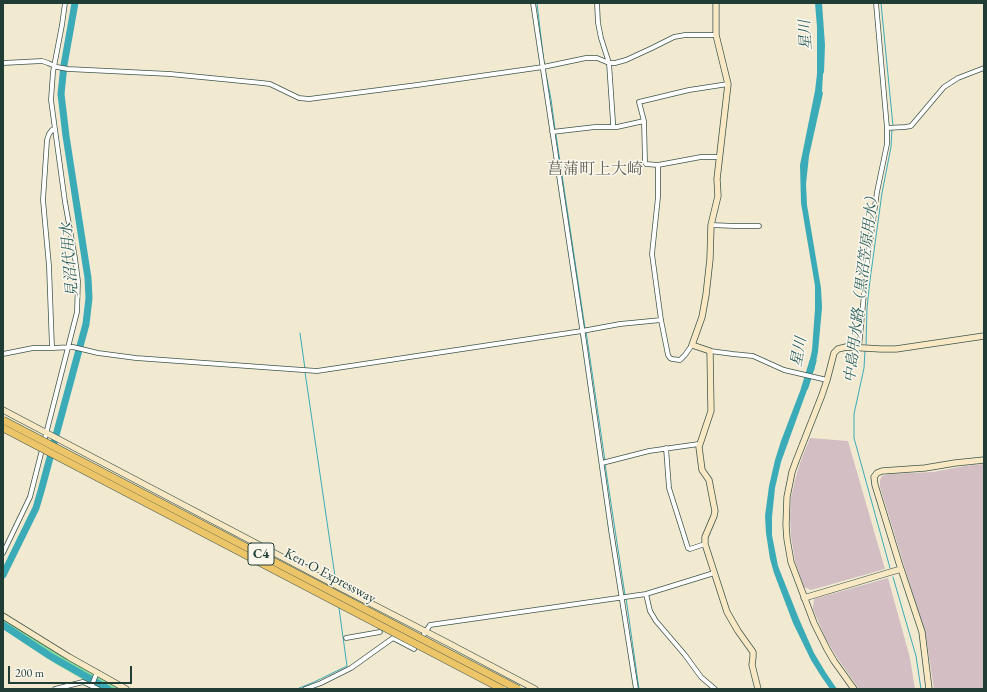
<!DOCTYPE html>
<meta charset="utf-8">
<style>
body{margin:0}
#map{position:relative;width:987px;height:692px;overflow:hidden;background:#f2e9d1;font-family:"EB Garamond",serif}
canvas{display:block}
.frame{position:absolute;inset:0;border:4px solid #1f3d34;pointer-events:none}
.scale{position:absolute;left:8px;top:666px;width:124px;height:18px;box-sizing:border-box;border:2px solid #1f3d34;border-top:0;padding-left:5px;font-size:12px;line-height:14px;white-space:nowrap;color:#1f3d34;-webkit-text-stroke:3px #fbf7ec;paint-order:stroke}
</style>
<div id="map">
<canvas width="987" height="692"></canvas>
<div class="frame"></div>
<div class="scale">200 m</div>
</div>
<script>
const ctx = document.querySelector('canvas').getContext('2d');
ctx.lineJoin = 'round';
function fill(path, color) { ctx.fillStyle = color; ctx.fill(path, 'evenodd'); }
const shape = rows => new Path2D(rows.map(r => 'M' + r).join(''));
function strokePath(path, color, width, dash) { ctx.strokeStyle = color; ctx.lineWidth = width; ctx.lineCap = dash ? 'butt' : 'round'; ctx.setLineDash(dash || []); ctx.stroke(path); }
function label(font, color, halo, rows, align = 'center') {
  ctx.font = font + ' "EB Garamond","Noto Serif JP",serif'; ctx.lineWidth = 3; ctx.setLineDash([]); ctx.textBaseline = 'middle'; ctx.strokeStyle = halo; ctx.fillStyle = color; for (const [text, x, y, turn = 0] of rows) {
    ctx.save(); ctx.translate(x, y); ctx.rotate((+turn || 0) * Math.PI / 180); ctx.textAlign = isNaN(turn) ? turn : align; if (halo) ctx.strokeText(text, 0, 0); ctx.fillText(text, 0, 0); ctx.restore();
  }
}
const industrial = shape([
 [810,438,848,441,885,569,811,590,804,587,795,561,791,536,790,518,791,498,795,480,800,463],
 [984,464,984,689,934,689,926,637,880,487,880,480,882,476,889,474,933,472,965,466],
 [888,578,910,658,915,689,859,689,836,656,825,637,813,609,814,599]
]);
const green = shape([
 [3,618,122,689,112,689,50,655,3,624],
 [3,627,50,658,106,689,102,689,90,682,84,680,56,664,3,629]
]);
const water = shape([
 [815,3,822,3,825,45,824,72,823,74,822,91,823,93,809,156,806,184,807,205,821,288,822,306,822,308,818,352,814,371,808,369,812,350,815,309,815,286,801,203,800,165,815,91,817,74,817,27],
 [805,378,811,379,781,462,775,488,772,517,772,535,778,566,799,619,814,653,826,673,837,689,830,689,821,676,811,660,793,623,774,573,770,559,766,533,765,516,769,486,775,460,781,441]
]);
const stream = shape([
 [537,3,544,63],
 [881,3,893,126],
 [545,69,551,99,555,129],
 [556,135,585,328],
 [586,331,605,461],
 [300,333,305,369],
 [866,346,867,308,870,280,882,193,891,147,892,129],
 [865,351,864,368,854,414,854,438,890,568],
 [305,372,336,583],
 [605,464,625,595],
 [893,577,916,656,921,689],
 [626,598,639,689],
 [297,689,314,682,347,666,339,608]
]);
const river = shape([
 [805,387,813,361],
 [3,575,36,508,41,491,86,324,89,298,88,278,66,136,61,94,64,65,75,3],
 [3,625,50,656,108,689]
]);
const street = shape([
 [533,3,585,348,611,530,636,689],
 [597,3,598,23,601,38,609,63,613,122,613,127],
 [3,63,42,61,48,63,57,67,68,69,170,74,262,83,270,84,299,98,309,99,417,85,543,67,586,58,597,58,609,63,615,63,626,60,652,48,674,37,685,35,716,35],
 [887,128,905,127,911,126,944,87,958,78,984,68],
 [552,132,595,127,617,127,644,121],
 [720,157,701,157,658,165,646,164,645,162,644,121,639,102,689,90,728,84],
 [658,165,658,197,652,254,661,320,668,355,670,358,672,359,680,360,685,355,692,345],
 [711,225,735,226,759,226],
 [52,348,49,266,43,200,47,140,49,134,52,130,55,129],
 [859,348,866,272,872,228,877,192,887,144,887,128,876,3],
 [710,351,733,354,753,356,784,370,827,380],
 [3,354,33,348,52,348,73,347,98,353,136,358,317,371,582,331,620,324,661,320],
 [666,448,669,488,687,545,688,548,690,549,705,544],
 [602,463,649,451,699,444],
 [3,553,30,497,77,312,78,281,75,258,65,202,51,100,53,72,62,25,65,3],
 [646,594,650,611,656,621,685,655,701,677,715,689],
 [346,638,380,632],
 [421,639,430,625,646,594,714,573],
 [92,685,97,672],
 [55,689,83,682,98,689],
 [305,689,321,683,351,668,393,638,414,649,417,644]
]);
const secondary = shape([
 [716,3,716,35,728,84,717,179,718,196,711,225,710,259,706,295,702,317,692,345,710,351,711,411,699,447,702,470,709,480,715,511,714,516,705,537,705,544,727,612,738,631,753,652,753,657,752,665,758,689],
 [3,410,339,587,446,642,535,689],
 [804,598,901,569],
 [3,616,69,657,126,689],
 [854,689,834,661,827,649,814,623,791,562,787,539,786,525,787,497,792,472,796,461,822,395,827,380,834,353,838,349,846,347,881,349,896,349,984,336],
 [929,689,922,632,899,563,875,485,874,477,877,473,882,471,925,468,955,463,984,460]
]);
const highwayBridge = shape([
 [3,420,518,689],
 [3,428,502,689]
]);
const shields = [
 [261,554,26]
];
const shieldNames = [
 ["C4",261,554]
];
const streetNames = [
 ["Ken-O Expressway",330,576,28]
];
const waterNames = [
 ["星川",806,35,-93],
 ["見沼代用水",70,260,-95],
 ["中島用水路（黒沼笠原用水）",862,286,-83],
 ["星川",799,352,-79]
];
const quarterNames = [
 ["菖蒲町上大崎",595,170]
];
fill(industrial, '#d2bec3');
fill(green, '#87da9c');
fill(water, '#3babb8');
strokePath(stream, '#3babb8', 1);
strokePath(river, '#3babb8', 7);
strokePath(street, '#3f574c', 5.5);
strokePath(secondary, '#3f574c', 7);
strokePath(street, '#fff', 4);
strokePath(secondary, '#f8e8c3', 5.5);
strokePath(highwayBridge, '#3f574c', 8, []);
strokePath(highwayBridge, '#edc569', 7);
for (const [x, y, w] of shields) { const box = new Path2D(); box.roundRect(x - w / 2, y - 11, w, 22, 3); ctx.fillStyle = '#fbf7ec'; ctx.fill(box); strokePath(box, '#1f3d34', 1); }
label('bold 13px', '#1f3d34', null, shieldNames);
label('14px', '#1f3d34', '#fbf7ec', streetNames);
label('italic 15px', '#275e5c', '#fbf7ec', waterNames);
label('16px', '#64655d', '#fbf7ec', quarterNames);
</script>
